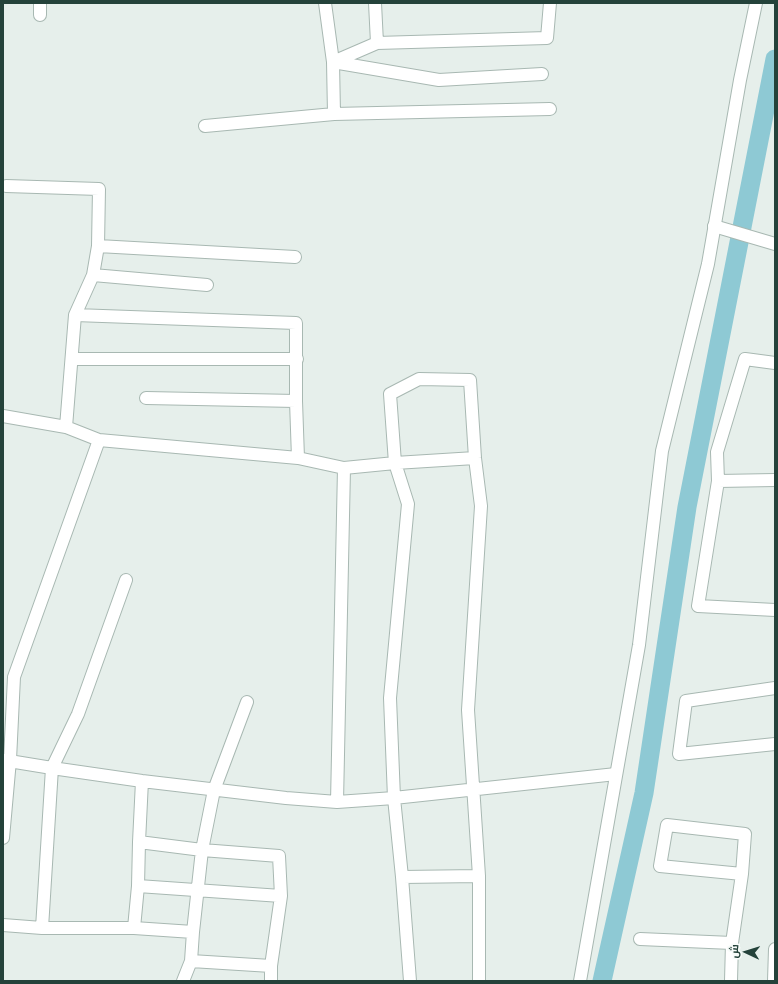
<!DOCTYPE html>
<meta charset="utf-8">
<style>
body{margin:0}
#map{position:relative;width:778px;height:984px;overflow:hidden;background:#e6efeb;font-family:Barlow,Cairo,sans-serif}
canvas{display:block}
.frame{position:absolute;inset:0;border:4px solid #24423a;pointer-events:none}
.north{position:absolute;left:726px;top:932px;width:40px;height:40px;-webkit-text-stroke:3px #f7fbf9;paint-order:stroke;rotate:274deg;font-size:11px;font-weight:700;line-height:16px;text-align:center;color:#24423a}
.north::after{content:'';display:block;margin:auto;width:14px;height:18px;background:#24423a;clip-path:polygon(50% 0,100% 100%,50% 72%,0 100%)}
</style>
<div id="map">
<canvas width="778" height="984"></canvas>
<div class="frame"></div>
<div class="north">ش</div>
</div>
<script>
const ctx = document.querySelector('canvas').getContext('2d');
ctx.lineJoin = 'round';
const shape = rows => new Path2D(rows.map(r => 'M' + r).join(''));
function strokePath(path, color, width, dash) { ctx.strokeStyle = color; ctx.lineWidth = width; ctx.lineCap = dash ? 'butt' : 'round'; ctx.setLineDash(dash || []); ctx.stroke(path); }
const canal = shape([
 [602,981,644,793,687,507,775,59]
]);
const minor = shape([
 [325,3,333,62,334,114],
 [375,3,377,43],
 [40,15,40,3],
 [333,62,377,43,547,38,550,3],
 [333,62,439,80,542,74],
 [205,126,334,114,550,109],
 [6,186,99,189,98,246,93,275,75,315,66,427],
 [714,226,775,244],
 [98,246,295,257],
 [93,275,207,285],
 [75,315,296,323,296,401,298,458],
 [72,359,297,359],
 [775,363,745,359,717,452,718,481,698,606,775,610],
 [146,398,296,401],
 [3,416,66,427,99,440,298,458,344,468,395,463,475,458],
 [718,481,775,480],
 [775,688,686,701,679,754,775,744],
 [3,760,52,768,142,781,286,798,337,802,394,798,616,774],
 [337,802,344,468],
 [3,838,10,760,14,677,99,440],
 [139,842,202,850,279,856,281,896,271,966,271,981],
 [402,877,479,876],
 [138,886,281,896],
 [3,925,42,928,134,928,193,932],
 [42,928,52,768,78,714,126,580],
 [134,928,138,886,139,842,142,781],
 [640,939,732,943],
 [191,961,271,966],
 [183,981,191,961,193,932,202,850,214,790,247,702],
 [410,981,402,877,394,798,390,698,408,504,395,463,390,394,419,379,470,380,475,458,481,506,468,710,479,876,479,981],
 [731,981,732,943,742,874,745,834,667,825,660,866,742,874],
 [774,981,775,949]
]);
const tertiary = shape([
 [580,981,639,645,662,451,708,264,740,80,756,3]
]);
strokePath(canal, '#8ec9d4', 19);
strokePath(minor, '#a8b8b2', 14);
strokePath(tertiary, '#a8b8b2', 14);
strokePath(minor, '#fff', 12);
strokePath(tertiary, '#fff', 12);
</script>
